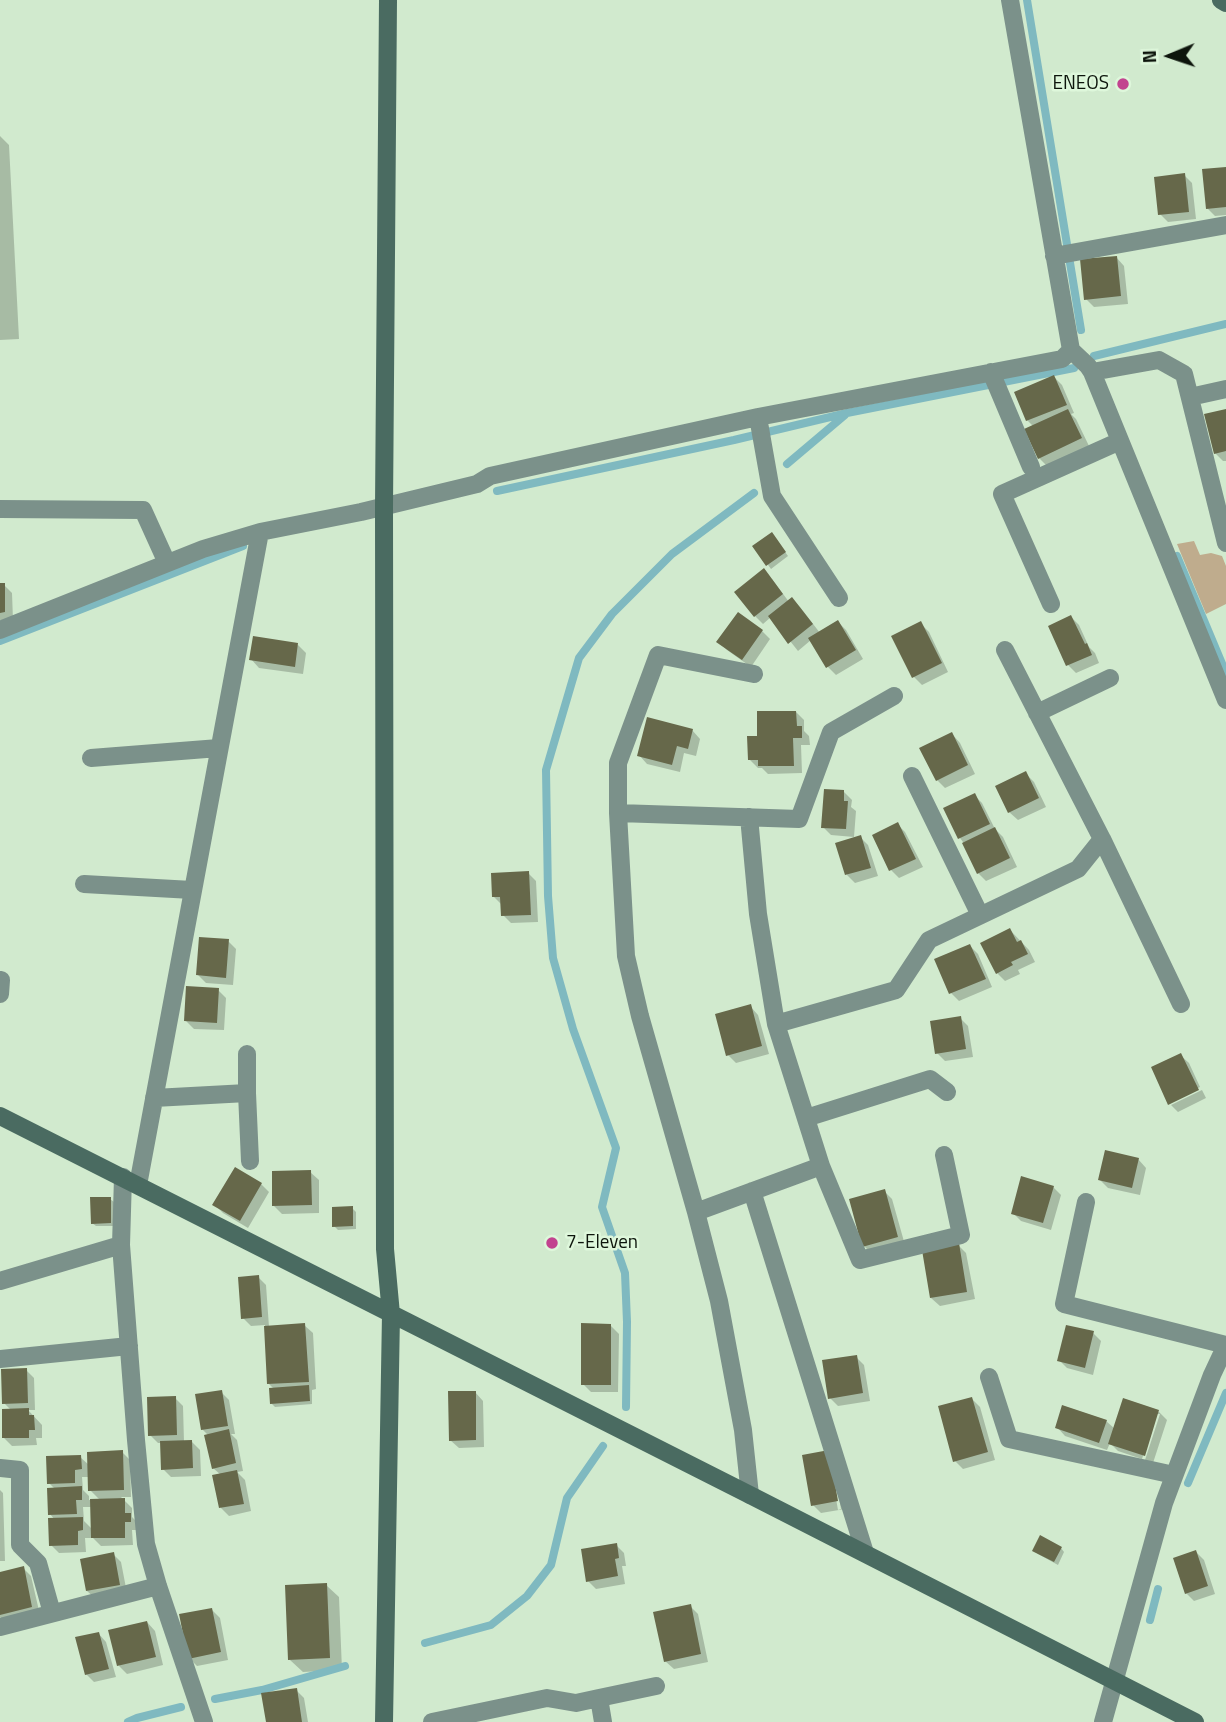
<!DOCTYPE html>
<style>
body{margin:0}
#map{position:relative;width:1226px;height:1722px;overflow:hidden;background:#d1eace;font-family:"Titillium Web",sans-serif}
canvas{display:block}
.north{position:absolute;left:1135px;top:21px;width:70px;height:70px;-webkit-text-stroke:5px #def7db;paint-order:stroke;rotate:268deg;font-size:19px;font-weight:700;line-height:28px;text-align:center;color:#0d150c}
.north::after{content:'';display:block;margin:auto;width:24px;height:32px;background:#0d150c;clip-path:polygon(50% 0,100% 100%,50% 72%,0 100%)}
</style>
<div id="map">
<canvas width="1226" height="1722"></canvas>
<div class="north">N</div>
</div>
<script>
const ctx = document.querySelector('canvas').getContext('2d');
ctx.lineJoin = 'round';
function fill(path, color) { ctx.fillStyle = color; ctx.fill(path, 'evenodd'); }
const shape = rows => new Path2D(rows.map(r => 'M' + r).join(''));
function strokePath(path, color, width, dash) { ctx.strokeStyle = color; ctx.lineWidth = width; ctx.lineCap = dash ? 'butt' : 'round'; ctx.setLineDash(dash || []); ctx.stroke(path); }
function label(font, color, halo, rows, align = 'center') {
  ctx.font = font + ' "Titillium Web",sans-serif'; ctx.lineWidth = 5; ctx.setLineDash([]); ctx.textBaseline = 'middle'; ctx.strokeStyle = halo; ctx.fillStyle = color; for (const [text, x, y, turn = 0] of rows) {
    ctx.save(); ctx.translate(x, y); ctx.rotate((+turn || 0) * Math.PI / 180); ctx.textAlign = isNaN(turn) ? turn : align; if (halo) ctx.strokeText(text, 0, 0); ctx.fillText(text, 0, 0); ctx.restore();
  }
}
const green = shape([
 [1194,541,1200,555,1211,553,1222,556,1226,566,1226,604,1206,614,1177,544]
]);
const shadow = shape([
 [0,136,9,145,19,339,0,340],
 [1226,169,1226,215,1215,216,1207,208],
 [1184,175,1192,183,1196,219,1168,222,1160,214],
 [1116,257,1124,266,1128,304,1094,307,1086,299],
 [1054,377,1062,385,1074,413,1071,414,1076,419,1089,446,1047,466,1039,458,1034,427,1027,420],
 [1226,411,1226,461,1223,461,1215,453],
 [775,538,788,556,771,569,755,547],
 [772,579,789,602,792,599,800,607,820,633,838,622,846,630,863,659,836,675,828,667,811,640,798,651,771,617,763,624,755,616],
 [0,585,4,585,12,593,13,620,0,620],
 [1071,617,1079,625,1089,647,1095,653,1099,663,1076,673,1068,665],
 [921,624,929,632,948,672,922,685,914,677],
 [762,631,770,639,751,667,727,650,719,642],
 [298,645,306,653,303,674,259,668,251,659],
 [796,712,804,720,804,731,809,736,810,745,801,745,802,773,768,774,762,768,758,768,750,760],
 [692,730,700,739,696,756,684,753,680,772,647,764,639,755],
 [952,734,960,743,975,774,945,788,937,780],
 [1026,774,1034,782,1046,807,1018,820,1009,812],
 [844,792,852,800,851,807,856,811,854,837,831,835,823,827],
 [974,795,982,803,995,829,1003,837,1017,867,986,881,978,873,963,842,960,838],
 [897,824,905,832,923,867,899,878,891,870,874,835],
 [860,837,868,845,878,876,855,883,847,875],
 [528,873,536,881,538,922,511,923,503,915,502,905,494,897],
 [1010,930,1029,950,1035,962,1018,970,1020,974,1005,981,997,973],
 [228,941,236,949,233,985,206,983,198,975],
 [970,946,978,954,992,987,959,1001,951,993],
 [218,990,226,998,224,1030,194,1029,186,1021],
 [750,1006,758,1015,769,1054,736,1063,728,1055],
 [960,1018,968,1026,973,1057,945,1061,937,1053],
 [1180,1055,1189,1063,1200,1087,1171,1102,1171,1104,1153,1068],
 [1202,1090,1206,1098,1178,1112,1171,1105],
 [1138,1159,1146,1168,1140,1195,1108,1188,1100,1180],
 [310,1172,319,1180,319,1213,282,1214,274,1206],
 [261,1184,269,1192,248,1228,223,1213,215,1205],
 [1053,1187,1061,1195,1051,1230,1021,1221,1013,1213],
 [884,1191,892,1199,905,1245,872,1254,864,1246],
 [110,1199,114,1202,114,1226,96,1226,92,1223],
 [352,1208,356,1212,356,1229,338,1230,334,1226],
 [958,1245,966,1253,975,1299,940,1306,931,1298],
 [258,1277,266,1285,269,1327,304,1325,313,1333,316,1389,312,1390,312,1404,275,1407,271,1403,274,1389,269,1384,265,1325,251,1326,243,1318],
 [611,1326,619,1334,618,1392,591,1392,583,1384],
 [1093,1333,1101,1341,1093,1375,1067,1368,1059,1360],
 [856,1357,864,1365,870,1401,838,1406,830,1398],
 [26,1370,34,1378,35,1410,28,1410,42,1425,42,1438,36,1438,37,1445,12,1446,4,1438,11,1410,4,1403],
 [221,1392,229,1400,235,1434,231,1434,237,1440,243,1471,237,1472,245,1480,251,1511,229,1516,221,1508,221,1475,213,1468,209,1436,202,1429],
 [475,1392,483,1401,484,1447,459,1448,450,1440],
 [175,1398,183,1406,184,1442,192,1442,200,1450,201,1476,171,1477,163,1469,162,1443,158,1443,150,1435],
 [972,1399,980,1407,995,1460,963,1469,955,1461],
 [1124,1400,1159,1412,1167,1420,1153,1463,1145,1460,1160,1414,1156,1414,1142,1459,1118,1451,1110,1443,1107,1450,1065,1436,1057,1427,1106,1421,1115,1429],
 [122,1452,130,1460,131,1497,121,1497,132,1508,132,1517,138,1523,138,1530,132,1530,133,1545,101,1546,93,1538,85,1538,86,1552,59,1553,51,1545,55,1520,50,1514,55,1489,49,1483,80,1457,89,1465],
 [82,1477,89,1477,90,1490,100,1500,89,1500,89,1496,83,1490],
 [83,1507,92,1507,92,1529,84,1521],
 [828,1452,836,1460,845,1509,821,1513,813,1505,804,1456],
 [829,1459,832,1459,841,1509,838,1510],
 [0,1490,3,1493,5,1561,0,1561],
 [616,1545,624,1553,626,1566,622,1566,625,1584,596,1589,588,1581],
 [1061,1548,1064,1552,1058,1565,1038,1554,1034,1551],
 [1196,1552,1204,1560,1215,1594,1194,1601,1186,1593],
 [113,1554,121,1562,127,1593,96,1599,87,1591],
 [23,1568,31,1576,40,1615,6,1623,0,1617,0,1573],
 [326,1585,339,1597,342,1670,303,1672,290,1660],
 [690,1606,698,1614,708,1662,674,1669,665,1661],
 [212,1610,220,1618,228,1660,197,1666,189,1658],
 [147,1622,155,1631,163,1665,127,1674,119,1666],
 [98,1633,106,1642,116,1677,94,1682,86,1674],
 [296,1690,304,1698,308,1722,267,1722]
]);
const stream = shape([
 [1027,0,1081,330],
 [1094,356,1226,324],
 [787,464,845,415],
 [497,491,734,440,847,413,1074,368],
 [1177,556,1226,673],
 [0,641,243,546],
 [626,1407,627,1322,625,1273,602,1207,616,1148,573,1029,553,958,548,896,546,770,579,658,612,614,672,554,754,493],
 [1188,1483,1226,1393],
 [1150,1620,1158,1589],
 [425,1643,491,1625,527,1596,551,1565,567,1498,603,1446],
 [215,1699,262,1690,345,1666],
 [128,1722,137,1718,181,1707]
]);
const building = shape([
 [1226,167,1226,207,1206,209,1202,169],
 [1185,173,1189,212,1158,215,1154,177],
 [1117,256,1121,296,1084,300,1080,259],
 [1054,375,1067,405,1026,421,1014,392],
 [1068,409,1082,438,1038,459,1024,429],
 [1226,409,1226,451,1214,454,1204,414],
 [772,532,786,552,766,566,752,546],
 [764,568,783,594,754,617,734,592],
 [0,583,5,583,5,612,0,613],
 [792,597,813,624,788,644,768,616],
 [738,612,763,630,742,660,716,642],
 [1071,615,1085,644,1087,643,1092,655,1066,666,1048,626],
 [838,620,856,650,826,668,808,638],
 [921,621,942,663,912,678,891,636],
 [253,636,298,643,295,667,249,660],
 [757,711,796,711,797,726,802,726,802,738,793,738,794,766,758,766,758,760,748,760,747,736,757,736],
 [647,717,693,729,688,749,677,746,672,765,637,756],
 [952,732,968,765,936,781,919,748],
 [1026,771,1039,798,1008,813,995,786],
 [824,789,844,790,844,801,848,801,846,829,821,828],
 [975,793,990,824,958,839,943,808],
 [898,822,916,859,889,871,872,835],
 [995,827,1010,858,977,874,962,843],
 [861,835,871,868,845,875,835,843],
 [529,871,531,915,501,916,500,897,492,897,491,873],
 [1010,928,1017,942,1021,940,1028,954,1011,962,1013,965,996,974,980,943],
 [199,937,229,939,226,978,196,975],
 [970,944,986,979,949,994,934,959],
 [186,986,219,988,217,1023,184,1021],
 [751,1004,762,1046,726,1056,715,1014],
 [961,1016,966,1049,935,1054,930,1021],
 [1181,1053,1199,1090,1168,1105,1151,1067],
 [1105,1150,1139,1158,1132,1188,1098,1180],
 [235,1167,262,1183,240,1221,212,1205],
 [311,1170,312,1205,272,1206,272,1171],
 [1021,1176,1054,1186,1043,1223,1011,1214],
 [885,1189,898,1237,862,1247,849,1199],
 [90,1197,111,1197,111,1223,91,1224],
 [353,1206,353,1226,332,1227,332,1207],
 [959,1243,967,1292,930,1298,922,1250],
 [259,1275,262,1317,241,1319,238,1277],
 [305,1323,309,1382,267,1384,264,1326],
 [581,1323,611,1324,611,1385,581,1385],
 [1066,1325,1094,1331,1085,1368,1057,1361],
 [857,1355,863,1393,828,1399,822,1360],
 [27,1368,28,1403,2,1404,1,1369],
 [309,1385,310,1401,270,1404,269,1388],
 [222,1390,228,1426,201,1430,195,1394],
 [448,1391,476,1391,476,1440,449,1441],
 [176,1396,177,1435,148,1436,147,1397],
 [972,1397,988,1452,953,1462,938,1406],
 [1123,1398,1159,1410,1145,1456,1108,1444],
 [1062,1405,1107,1420,1099,1443,1055,1428],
 [29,1408,29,1415,34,1415,35,1430,29,1430,29,1438,2,1438,2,1409],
 [229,1429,236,1463,212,1469,204,1435],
 [192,1440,193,1468,161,1470,160,1441],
 [123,1450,124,1490,88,1491,87,1452],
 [829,1450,838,1501,811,1506,802,1455],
 [81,1455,82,1469,75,1470,75,1483,47,1484,46,1456],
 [237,1470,244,1504,219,1508,212,1475],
 [82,1486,82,1500,76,1500,77,1514,48,1515,47,1488],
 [125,1498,125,1513,131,1513,131,1522,125,1522,125,1538,91,1538,90,1499],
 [83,1517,83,1530,78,1531,78,1545,49,1546,48,1518],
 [1040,1535,1062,1547,1054,1562,1032,1551],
 [617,1543,619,1558,615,1559,618,1576,586,1582,581,1549],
 [1196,1550,1208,1586,1185,1594,1173,1558],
 [114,1552,120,1585,86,1591,80,1559],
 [24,1566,32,1607,0,1615,0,1572],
 [327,1583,330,1658,288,1660,285,1585],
 [691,1604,701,1654,664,1662,653,1612],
 [212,1608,221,1652,188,1659,179,1614],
 [147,1621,156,1657,117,1666,108,1630],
 [99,1632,109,1669,85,1675,75,1637],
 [297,1688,302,1722,266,1722,261,1693]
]);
const street = shape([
 [1010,0,1071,350,1088,366,1092,372,1226,700],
 [1054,256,1226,225],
 [991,372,1031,467],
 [1092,372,1159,360,1184,374,1226,543],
 [1190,397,1226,389],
 [758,417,772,496,839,598],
 [0,509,143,510,167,563],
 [1051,604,1002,494,1120,441],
 [0,630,203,549,260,532,361,512,477,484,490,476,758,417,1062,359,1071,350],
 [1037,713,1110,678],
 [91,758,219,748],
 [912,776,980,915],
 [618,813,799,819,831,732,894,696],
 [1102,839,1181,1004],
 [84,884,192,890],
 [0,994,1,980],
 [776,1024,896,990,929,940,1078,869,1102,839,1005,650],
 [247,1093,250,1161],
 [154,1098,247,1093,247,1054],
 [806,1118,930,1079,947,1092],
 [821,1166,860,1260,961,1235,944,1155],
 [123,1177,121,1245,136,1440,146,1544,158,1586,204,1722],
 [138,1185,260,532],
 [752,1191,865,1553],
 [1086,1202,1064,1304,1226,1345],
 [696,1212,821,1166,776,1024,758,914,749,817],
 [0,1281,121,1245],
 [0,1359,129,1346],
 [989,1377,1009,1439,1174,1475],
 [0,1468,20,1470,20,1545,38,1563,52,1613],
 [750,1495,743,1430,719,1301,696,1212,640,1016,626,956,618,813,618,763,658,655,754,674],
 [0,1627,158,1586],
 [599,1698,656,1686],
 [432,1722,547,1698,576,1703,599,1698,603,1722],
 [1103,1722,1164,1503,1212,1375,1226,1345]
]);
const secondary = shape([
 [1221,0,1226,3],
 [0,1116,750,1495,1195,1722],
 [384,1722,391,1314,385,1249,384,507,388,0]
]);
const markers = [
 [1123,84,7,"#c2438f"],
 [552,1243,7,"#c2438f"]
];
const poiNames = [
 ["ENEOS",1109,84],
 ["7-Eleven",566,1243,"left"]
];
fill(green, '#bfac8d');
fill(shadow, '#0003');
strokePath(stream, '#7fb9c0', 8);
fill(building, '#66684a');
strokePath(street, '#7b918a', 18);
strokePath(secondary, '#4a6b61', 18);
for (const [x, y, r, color] of markers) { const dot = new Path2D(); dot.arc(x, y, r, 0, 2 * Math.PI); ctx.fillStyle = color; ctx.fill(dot); strokePath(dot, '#def7db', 2.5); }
label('19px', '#0d150c', '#def7db', poiNames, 'right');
</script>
